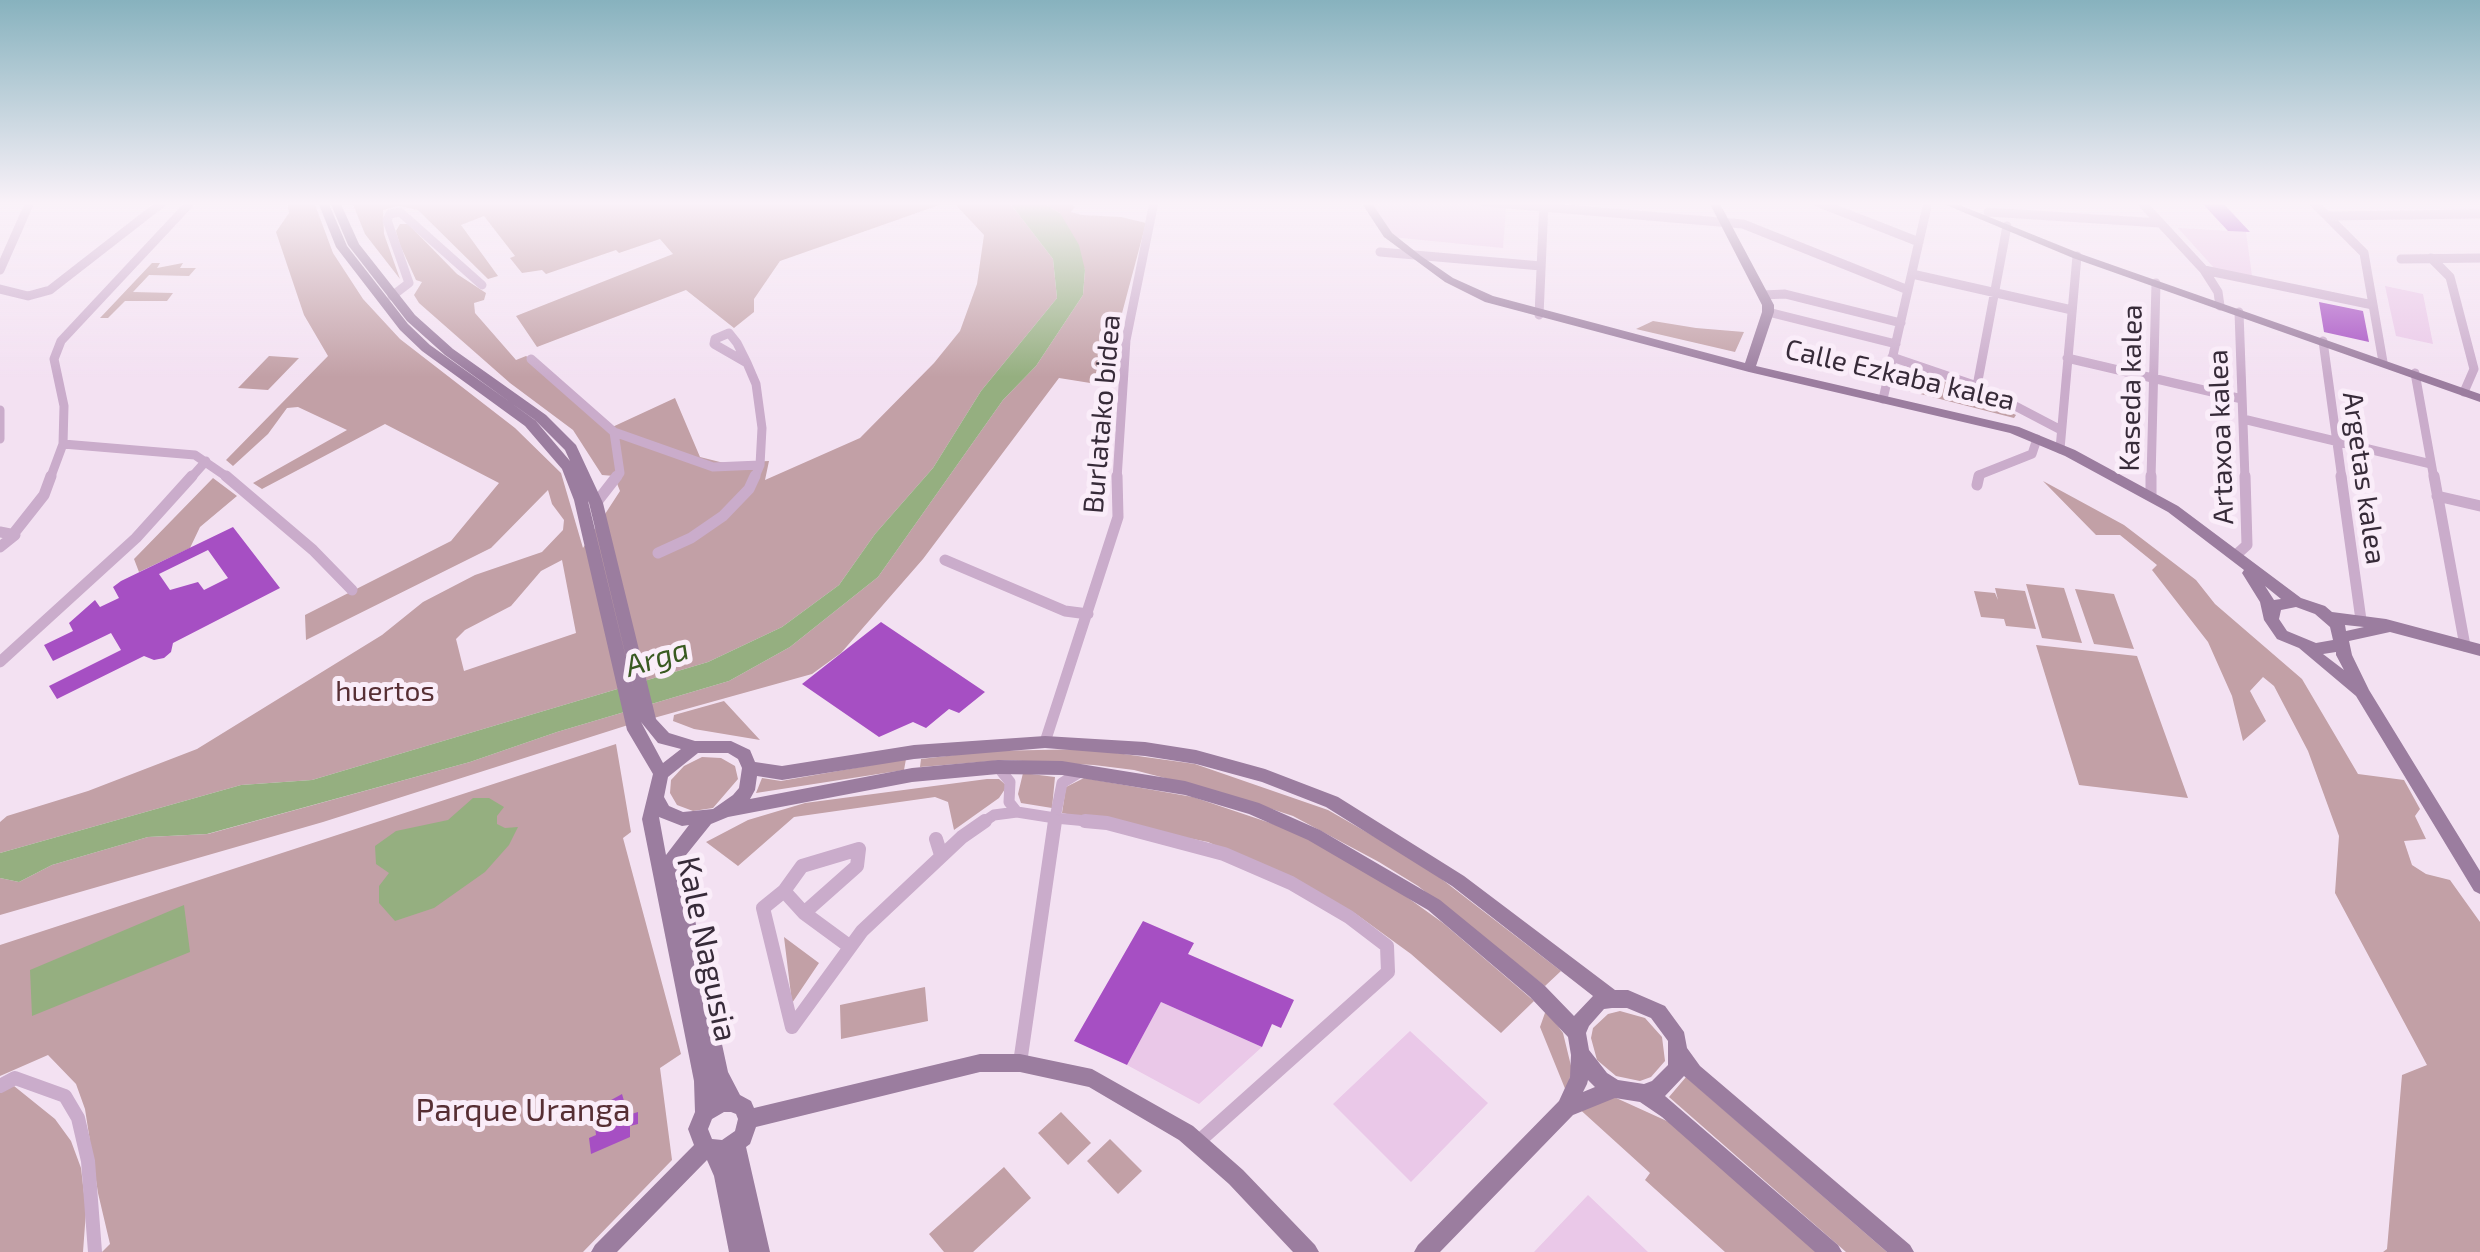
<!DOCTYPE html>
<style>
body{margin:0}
canvas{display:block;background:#f3e1f2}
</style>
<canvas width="2480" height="1252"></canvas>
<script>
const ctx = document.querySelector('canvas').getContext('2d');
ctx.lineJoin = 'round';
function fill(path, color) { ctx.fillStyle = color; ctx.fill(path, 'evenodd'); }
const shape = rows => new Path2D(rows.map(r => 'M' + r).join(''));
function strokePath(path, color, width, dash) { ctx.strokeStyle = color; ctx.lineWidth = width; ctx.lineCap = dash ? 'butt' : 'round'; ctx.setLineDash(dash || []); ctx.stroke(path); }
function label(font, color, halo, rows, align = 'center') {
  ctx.font = font + ' "Exo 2",sans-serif'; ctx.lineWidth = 10; ctx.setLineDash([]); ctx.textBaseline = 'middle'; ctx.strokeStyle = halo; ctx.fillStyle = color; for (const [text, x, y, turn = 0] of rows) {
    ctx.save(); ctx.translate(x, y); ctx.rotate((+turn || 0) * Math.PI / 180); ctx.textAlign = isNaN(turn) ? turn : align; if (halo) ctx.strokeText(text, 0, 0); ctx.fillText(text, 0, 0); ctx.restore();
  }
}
const green = shape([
 [287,202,314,202,333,253,363,299,400,339,515,428,561,473,583,548,620,491,614,476,602,475,573,430,510,383,419,303,414,295,422,282,416,280,400,245,396,231,400,224,408,224,457,274,486,293,484,300,474,303,475,313,516,360,526,356,531,359,608,429,675,398,700,457,724,463,769,461,765,480,860,438,934,363,960,331,977,284,984,235,953,202,1009,202,1053,259,1057,298,981,391,933,468,875,534,839,585,782,627,708,662,312,780,241,785,0,853,0,822,7,816,88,791,197,749,382,635,423,602,475,575,542,552,563,530,564,520,552,504,548,490,491,548,306,640,305,615,451,541,499,483,385,424,262,489,253,483,347,430,298,407,287,408,268,434,233,466,226,460,328,356,304,315,276,232,289,213],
 [562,560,576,633,464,671,456,639,465,630,511,606,541,571],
 [352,202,948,202,780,261,754,299,754,312,734,328,686,290,537,347,516,316,673,254,660,239,619,253,616,250,546,274,542,270,522,273,510,258,515,256,484,216,461,225,498,276,488,279,418,210,399,206,383,210,384,234,400,279,365,234],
 [1041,202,1067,202,1075,207,1071,212,1082,215,1121,217,1146,223,1113,347,1109,386,1059,378,923,559,841,653,812,674,625,726,323,822,0,915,0,878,19,882,52,865,148,837,208,834,470,762,557,732,729,681,790,647,878,577,1003,400,1036,366,1083,295,1085,270,1060,213],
 [152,263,160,263,157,268,183,263,180,268,196,268,189,276,149,275,133,292,173,293,167,301,125,301,108,318,100,318],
 [1653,321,1696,328,1744,332,1735,352,1636,329],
 [269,356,299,358,268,390,238,388],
 [1905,368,1949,383,2016,415,2014,418,1901,389],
 [213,478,237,496,200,527,190,548,139,572,134,559],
 [2043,481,2124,525,2196,580,2215,604,2302,679,2358,774,2404,780,2420,809,2415,816,2426,839,2404,841,2412,865,2426,874,2450,880,2480,922,2480,1252,2383,1252,2387,1249,2402,1075,2427,1065,2335,893,2339,836,2308,751,2274,686,2263,677,2250,691,2266,721,2243,741,2232,696,2208,642,2152,570,2157,565,2120,535,2096,535],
 [2026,584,2064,588,2082,643,2042,638],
 [1995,588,2025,591,2036,629,2006,626,2004,619,1981,617,1974,591,1995,593,1998,600],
 [2075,589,2114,594,2134,649,2094,644],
 [2036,645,2137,656,2188,798,2079,785],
 [724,701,760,740,694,729,673,721,674,715],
 [616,744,631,832,623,838,681,1054,660,1068,672,1160,583,1252,102,1252,110,1244,98,1193,85,1109,76,1084,48,1055,0,1076,0,945],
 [1088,749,1195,764,1328,810,1422,864,1561,971,1545,986,1418,886,1379,862,1293,816,1223,793,1134,770,1094,765,1005,760,920,767,921,759,989,751],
 [702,757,721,758,735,766,738,779,713,808,693,811,677,805,670,793,671,780,684,766],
 [906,759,904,770,756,793,762,778,781,781],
 [1023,773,1055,777,1052,808,1021,803,1018,794],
 [1084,778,1193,797,1300,833,1397,890,1443,923,1534,1001,1501,1033,1411,954,1356,914,1302,883,1208,842,1062,813,1066,787],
 [987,779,999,779,1007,786,999,798,954,830,948,802,935,797,794,817,738,866,706,842,748,820,805,803],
 [784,937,819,963,792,1003],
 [925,987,928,1021,841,1039,840,1005],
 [1546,1010,1563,1033,1572,1070,1566,1091,1540,1027],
 [1620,1011,1645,1018,1662,1037,1665,1061,1651,1077,1640,1081,1616,1076,1597,1060,1591,1038,1593,1028,1608,1014],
 [1686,1077,1887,1252,1846,1252,1669,1097],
 [14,1086,55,1119,71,1141,81,1168,86,1211,83,1252,0,1252,0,1091],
 [1614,1097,1669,1122,1818,1252,1725,1252,1645,1180,1650,1173,1575,1105],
 [1061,1112,1091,1143,1068,1165,1038,1133],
 [1110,1139,1142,1171,1118,1194,1087,1161],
 [1004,1167,1031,1198,973,1252,944,1252,929,1234]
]);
const plaza = shape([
 [1366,202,1484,202,1506,208,1503,248,1391,237],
 [2178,228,2246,232,2252,276,2215,269],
 [2385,286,2423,294,2433,344,2396,336],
 [1161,1002,1262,1047,1199,1104,1127,1065],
 [1410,1031,1488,1103,1411,1182,1333,1104],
 [1588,1195,1648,1252,1534,1252]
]);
const water = shape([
 [1009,202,1041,202,1060,213,1079,245,1085,270,1083,295,1036,366,1003,400,878,577,790,647,729,681,557,732,470,762,207,834,148,837,52,865,19,882,0,878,0,853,241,785,312,780,708,662,782,627,839,585,875,534,933,468,981,391,1057,298,1053,259],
 [473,798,489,798,504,807,497,816,497,824,505,828,518,827,509,845,485,872,434,908,395,921,379,903,379,886,389,873,376,864,375,846,396,831,448,820],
 [184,905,190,952,32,1016,30,970]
]);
const building = shape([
 [2201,202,2222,202,2250,232,2228,231],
 [2319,302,2363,311,2369,342,2324,332],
 [233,527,280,588,173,643,171,652,164,658,154,660,144,656,57,699,49,686,121,650,111,633,53,661,44,645,73,631,69,623,95,600,100,607,119,598,113,587,121,581],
 [208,550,228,578,204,590,198,582,170,590,159,574],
 [881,622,985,692,959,713,949,709,926,728,913,722,879,737,802,684],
 [1143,921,1194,943,1188,954,1294,1000,1281,1028,1272,1024,1262,1047,1161,1002,1127,1065,1074,1041],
 [622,1094,628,1115,638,1112,638,1124,630,1126,630,1137,591,1154,589,1138,596,1135,593,1110]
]);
const streetFar2 = shape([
 [1484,202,1743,224,1908,290],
 [1817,202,1919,242],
 [2141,202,2204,270,2218,292,2220,306],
 [2313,202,2364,253,2383,362],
 [1988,212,2160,223],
 [2327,216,2480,214],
 [1380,252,1541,266],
 [2431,258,2450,277,2474,369,2464,392],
 [2401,259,2480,258],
 [0,270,30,202],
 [2204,270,2373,305],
 [1912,274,2072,310],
 [0,289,28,296,50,290,163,202],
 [1763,295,1785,294,1901,323],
 [392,296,409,283,387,220,390,214,400,212,482,285],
 [1768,312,1896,344],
 [2239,312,2245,479],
 [1539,315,1544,202],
 [729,333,737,343,747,363,714,344,715,339,729,333],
 [2323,341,2342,479],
 [1892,357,1977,386,2061,430],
 [2067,358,2242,399],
 [531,359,614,432,713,467,760,465,762,428,756,384,747,363],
 [2415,373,2434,479],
 [1977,386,2007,226],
 [1883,399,1928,202],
 [0,410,0,439],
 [2243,419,2431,464],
 [614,432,620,473,615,479],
 [63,444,195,455,230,479],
 [2060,449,2077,256],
 [50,479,63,444,64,406,54,359,61,341,191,202],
 [190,479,206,461],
 [754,479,760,465],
 [1117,479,1126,340,1154,202],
 [1978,479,1979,475,2032,454,2037,439],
 [2151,479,2156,283]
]);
const streetFar1 = shape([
 [226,476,313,550,352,590],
 [2341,476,2361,620],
 [2434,476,2465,646],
 [1977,485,1979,476],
 [2151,494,2151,476],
 [2437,496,2480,506],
 [596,503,617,476],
 [0,532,15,535,0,547],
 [14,533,44,495,51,476],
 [658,553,691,538,723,516,749,489,755,476],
 [2236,555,2247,545,2245,476],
 [945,560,1065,611,1088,614],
 [0,662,136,538,192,476],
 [1045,742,1118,517,1117,476],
 [998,767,1010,782,1009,802,1017,812],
 [1080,772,1062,783,1055,818,1109,823],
 [982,823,994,815,1017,812,1055,818,1054,823]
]);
const street = shape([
 [1085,821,1107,823,1224,854,1291,883,1349,917,1387,946,1388,972,1197,1143],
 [936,839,941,855],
 [784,891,802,866,859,849,857,866,804,913],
 [792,1027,862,931,962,837,985,821],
 [792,1027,763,908,784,891,804,913,849,946],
 [1020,1063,1055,821],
 [0,1086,15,1078,65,1096,78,1118,88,1161,95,1252]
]);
const secondary = shape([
 [318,202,328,202,347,246,408,324,430,345,535,420,570,461,565,450,536,421,445,355,407,321,348,245,330,202,340,202,359,244,415,315,453,349,546,415,576,445,603,503,656,719,669,733,695,741,731,741,750,750,755,762,782,766,914,745,1045,736,1145,742,1196,750,1265,769,1338,797,1464,876,1615,990,1628,990,1665,1006,1684,1032,1687,1048,1700,1066,1910,1245,1914,1252,1887,1252,1684,1076,1665,1096,1838,1245,1842,1252,1815,1252,1662,1117,1640,1102,1615,1098,1573,1115,1440,1252,1414,1252,1418,1245,1559,1101,1570,1077,1571,1055,1568,1037,1530,997,1428,910,1308,840,1249,814,1185,795,1062,775,998,774,912,782,728,817,711,824,682,860,728,1072,740,1095,751,1101,754,1108,980,1054,1020,1054,1092,1069,1193,1126,1243,1170,1315,1245,1319,1252,1293,1252,1229,1184,1179,1140,1089,1087,1020,1072,980,1072,756,1127,750,1144,746,1147,770,1252,729,1252,714,1176,707,1160,617,1252,591,1252,595,1245,694,1145,688,1129,695,1112,694,1081,642,819,653,774,627,730,574,500,562,469,525,426,422,351,400,330,336,247,318,202],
 [588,501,589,503,636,699,588,501],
 [641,722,658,743,681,749,663,763,641,722],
 [1045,748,1145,756,1196,764,1262,782,1326,807,1452,886,1593,996,1574,1016,1544,985,1440,900,1320,830,1259,803,1185,781,1062,761,998,760,912,768,750,799,755,790,757,776,782,780,914,759,1045,748],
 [698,753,728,753,738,759,742,768,739,788,733,795,713,809,683,812,669,806,664,797,668,777,698,753],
 [659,817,682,826,689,825,666,855,659,817],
 [1612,1008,1627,1008,1651,1018,1668,1041,1668,1065,1652,1081,1644,1084,1618,1080,1607,1073,1589,1050,1586,1033,1589,1026,1604,1009,1612,1008],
 [1588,1080,1595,1087,1583,1092,1587,1084,1588,1080],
 [724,1112,731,1112,736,1114,738,1119,735,1131,722,1140,712,1139,708,1129,712,1119,724,1112],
 [1361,202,1371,202,1392,233,1421,256,1453,278,1493,296,1745,363,1762,312,1762,305,1709,202,1719,202,1774,305,1774,312,1756,366,2019,427,2075,450,2178,506,2301,598,2325,606,2332,612,2386,619,2480,644,2480,656,2390,632,2349,641,2352,655,2369,690,2480,871,2480,894,2474,891,2356,696,2299,648,2277,639,2264,620,2260,602,2242,573,2244,570,2168,512,2065,456,2010,433,1749,372,1485,302,1445,282,1384,237,1361,202],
 [2265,586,2281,599,2274,600,2265,586],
 [2296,607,2315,614,2330,627,2333,640,2316,643,2287,631,2279,619,2281,610,2296,607],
 [2345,625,2364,627,2346,631,2345,625],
 [2336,652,2336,655,2344,670,2323,654,2336,652],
 [1939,202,1952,202,2081,254,2480,394,2480,402,2073,258,1939,202]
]);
const streetNames = [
 ["Calle Ezkaba kalea",1900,375,13],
 ["Kaseda kalea",2131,388,-89],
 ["Burlatako bidea",1102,414,-85],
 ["Artaxoa kalea",2221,437,-92],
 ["Argetas kalea",2364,478,82]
];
const parkNames = [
 ["huertos",385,692]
];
const waterNames = [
 ["Arga",657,658,-17]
];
const nearStreetnames = [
 ["Kale Nagusia",707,949,78]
];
const nearParknames = [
 ["Parque Uranga",523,1110]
];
fill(green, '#c2a0a6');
fill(plaza, '#eac8e8');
fill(water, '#95af80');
fill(building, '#a64fc3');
strokePath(streetFar2, '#caaccb', 9);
strokePath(streetFar1, '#caaccb', 11);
strokePath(street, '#caaccb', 14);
fill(secondary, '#9b7d9f');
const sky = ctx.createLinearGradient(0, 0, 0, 377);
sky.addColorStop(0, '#87b2be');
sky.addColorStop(0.54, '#faf2f9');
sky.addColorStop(1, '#faf2f900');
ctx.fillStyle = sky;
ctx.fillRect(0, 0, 2480, 377);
label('28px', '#372b39', '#faedf9', streetNames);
label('28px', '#572f34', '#faedf9', parkNames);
label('italic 30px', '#395a21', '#faedf9', waterNames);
label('32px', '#372b39', '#faedf9', nearStreetnames);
label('32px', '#572f34', '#faedf9', nearParknames);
</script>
